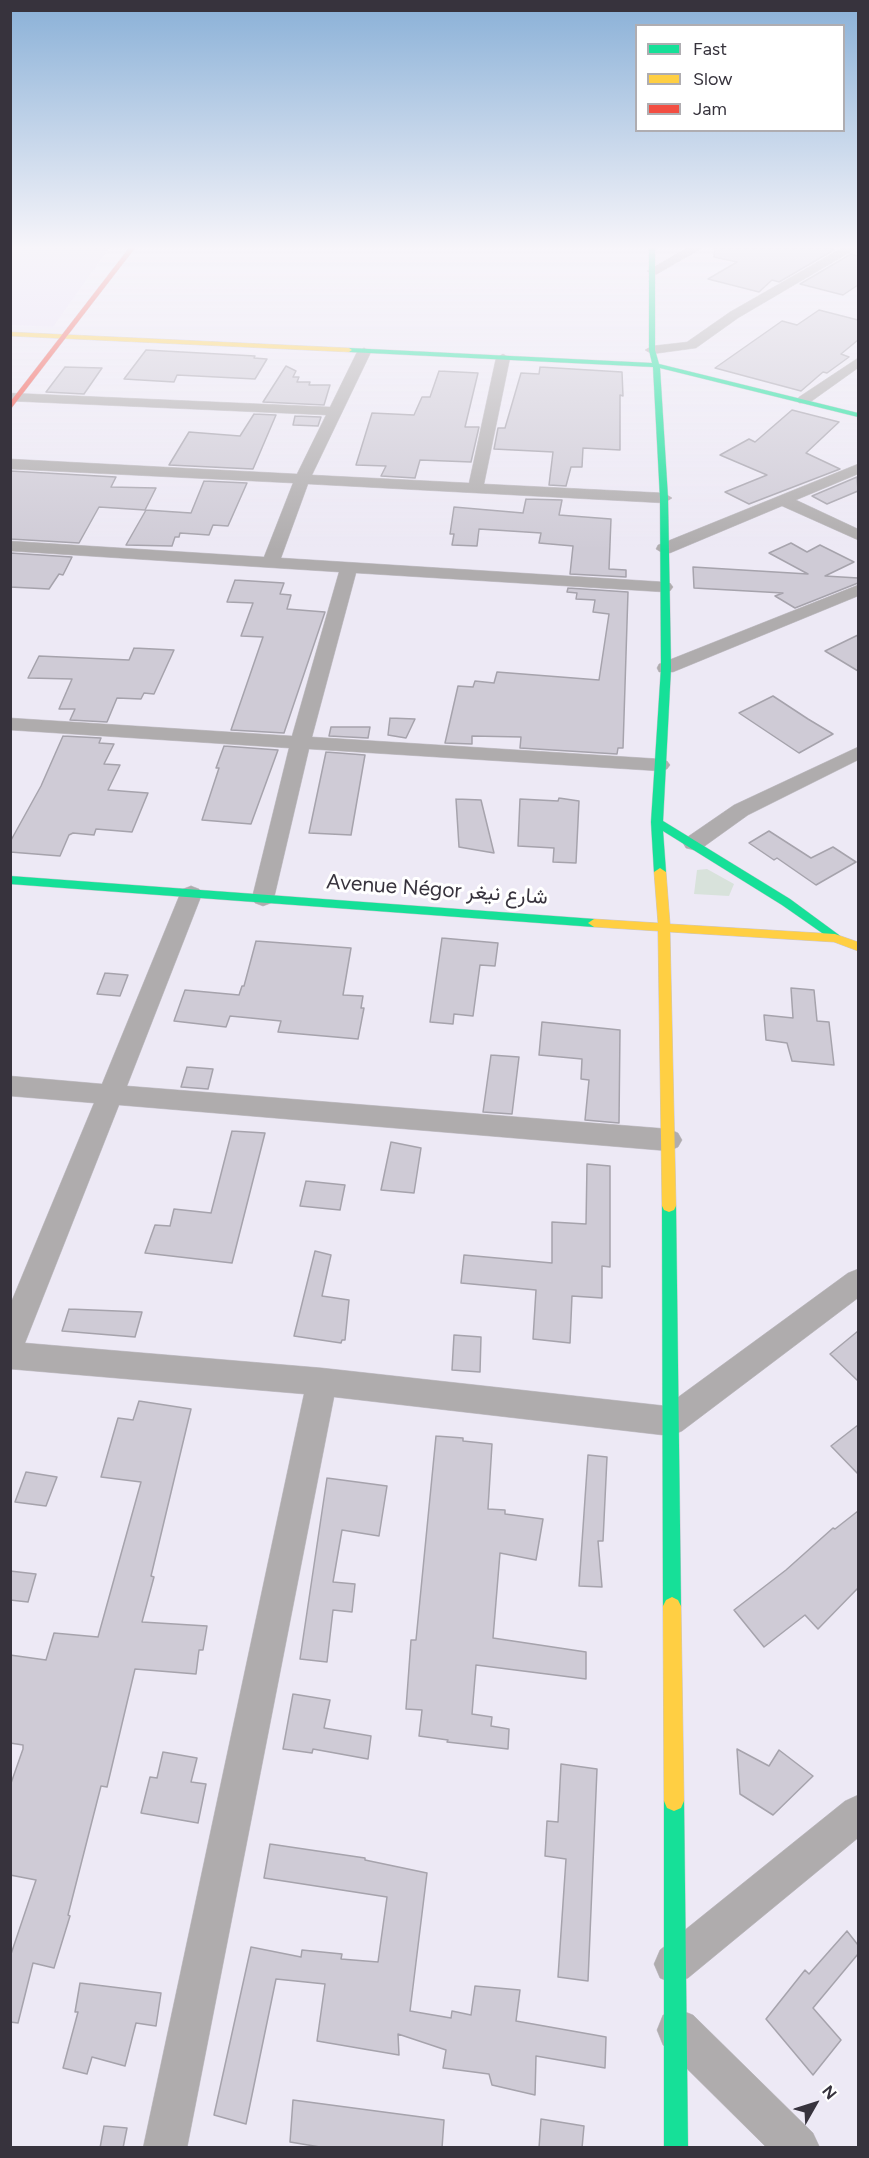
<!DOCTYPE html>
<meta charset="utf-8">
<style>
body{margin:0}
#map{position:relative;width:869px;height:2158px;overflow:hidden;background:#ede9f5;font-family:Figtree,sans-serif}
canvas{display:block}
.frame{position:absolute;inset:0;border:12px solid #37333d;pointer-events:none}
.legend{position:absolute;left:635px;top:24px;width:210px;height:108px;box-sizing:border-box;background:#fff;border:2px solid #afadb1;margin:0;padding:8px 10px;list-style:none;font-size:18px;color:#37333d}
.legend li{display:flex;align-items:center;gap:12px;height:30px}
.legend b{width:30px;border:2px solid #afadb1}
.north{position:absolute;left:785px;top:2074px;width:60px;height:60px;-webkit-text-stroke:4px #fff;paint-order:stroke;rotate:51deg;font-size:16px;font-weight:700;line-height:24px;text-align:center;color:#37333d}
.north::after{content:'';display:block;margin:auto;width:21px;height:27px;background:#37333d;clip-path:polygon(50% 0,100% 100%,50% 72%,0 100%)}
</style>
<div id="map">
<canvas width="869" height="2158"></canvas>
<div class="frame"></div>
<ul class="legend">
<li><b style="height:8px;background:#16e098"></b>Fast</li>
<li><b style="height:8px;background:#ffcf43"></b>Slow</li>
<li><b style="height:8px;background:#f24e42"></b>Jam</li>
</ul>
<div class="north">N</div>
</div>
<script>
const ctx = document.querySelector('canvas').getContext('2d');
ctx.lineJoin = 'round';
function fill(path, color) { ctx.fillStyle = color; ctx.fill(path, 'evenodd'); }
const shape = rows => new Path2D(rows.map(r => 'M' + r).join(''));
function strokePath(path, color, width, dash) { ctx.strokeStyle = color; ctx.lineWidth = width; ctx.lineCap = dash ? 'butt' : 'round'; ctx.setLineDash(dash || []); ctx.stroke(path); }
function label(font, color, halo, rows, align = 'center') {
  ctx.font = font + ' Figtree,Vazirmatn,sans-serif'; ctx.lineWidth = 6; ctx.setLineDash([]); ctx.textBaseline = 'middle'; ctx.strokeStyle = halo; ctx.fillStyle = color; for (const [text, x, y, turn = 0] of rows) {
    ctx.save(); ctx.translate(x, y); ctx.rotate((+turn || 0) * Math.PI / 180); ctx.textAlign = isNaN(turn) ? turn : align; if (halo) ctx.strokeText(text, 0, 0); ctx.fillText(text, 0, 0); ctx.restore();
  }
}
const built = shape([
 [11,248,109,248,53,327,11,325]
]);
const green = shape([
 [707,869,734,884,729,896,694,894,697,870]
]);
const building = shape([
 [715,248,829,248,834,250,779,282,772,280,759,292,708,279,737,262,714,257,715,248],
 [851,254,858,256,858,285,843,295,800,284,851,254],
 [819,310,858,320,858,340,841,354,849,357,827,373,823,372,801,391,715,368,782,321,797,325,819,310],
 [146,350,255,356,254,358,267,359,255,379,177,375,174,382,124,379,146,350],
 [286,366,296,371,293,377,299,377,297,382,310,382,309,385,330,385,324,405,263,402,286,366],
 [65,367,102,368,84,394,46,392,65,367],
 [540,367,622,372,623,396,620,395,620,450,583,448,582,467,571,467,566,486,549,485,553,452,494,449,498,428,505,428,521,373,539,374,540,367],
 [439,371,478,373,465,427,479,427,471,462,420,460,415,478,381,476,386,466,356,465,372,413,414,415,422,397,430,397,439,371],
 [792,410,839,422,806,453,840,469,749,504,725,492,767,475,720,455,749,439,755,442,792,410],
 [254,414,276,415,253,469,169,465,189,432,240,436,254,414],
 [295,416,321,417,318,426,293,425,295,416],
 [10,471,116,477,111,487,156,488,145,510,99,507,79,543,10,539,10,471],
 [857,477,858,491,827,504,812,496,857,477],
 [204,481,247,483,228,526,213,525,209,535,180,533,179,537,175,537,172,546,126,545,146,510,191,513,204,481],
 [526,499,562,500,559,515,611,519,609,569,626,570,626,577,570,574,573,546,539,543,541,533,479,529,477,546,452,545,454,534,450,534,454,507,523,513,526,499],
 [791,543,807,552,820,545,854,562,825,576,858,578,858,583,795,608,775,596,783,593,694,588,693,567,808,574,769,553,791,543],
 [10,553,72,557,63,575,59,574,49,589,10,587,10,553],
 [235,580,284,583,280,594,291,595,287,609,325,612,284,733,231,730,263,637,241,636,253,603,227,602,235,580],
 [568,588,628,592,623,748,618,748,617,754,520,748,521,737,472,736,472,744,445,743,458,686,473,687,475,681,494,683,497,672,599,680,609,614,593,612,595,600,576,599,577,593,567,592,568,588],
 [858,635,858,671,825,651,858,635],
 [134,648,174,650,154,694,144,693,141,699,117,698,107,722,70,720,75,709,59,709,72,679,28,678,39,656,129,660,134,648],
 [773,696,808,719,833,734,799,753,739,713,773,696],
 [390,718,415,719,406,738,388,735,390,718],
 [331,727,370,727,368,738,329,736,331,727],
 [63,736,101,738,99,743,114,744,104,764,120,765,108,790,148,793,132,832,96,829,94,835,73,833,69,835,60,856,10,852,10,842,41,786,63,736],
 [224,746,278,750,251,824,202,820,219,768,216,768,224,746],
 [326,752,365,755,351,835,309,833,326,752],
 [559,798,579,801,576,863,553,862,554,848,518,846,520,799,558,801,559,798],
 [456,799,481,800,494,853,459,847,456,799],
 [769,831,811,858,833,847,856,862,816,885,777,858,774,860,749,843,769,831],
 [442,938,498,943,495,966,480,965,473,1016,454,1014,453,1024,430,1022,442,938],
 [256,941,351,948,343,995,363,996,361,1008,364,1008,358,1039,278,1032,281,1021,230,1016,226,1027,174,1021,185,990,239,995,242,986,244,986,256,941],
 [105,973,128,975,120,996,97,994,105,973],
 [791,988,814,990,817,1021,829,1022,834,1065,792,1061,787,1043,766,1040,764,1015,793,1018,791,988],
 [542,1022,620,1030,619,1123,585,1120,589,1080,581,1079,582,1059,539,1055,542,1022],
 [491,1055,519,1057,512,1114,483,1112,491,1055],
 [187,1067,213,1069,208,1089,181,1087,187,1067],
 [232,1131,265,1133,232,1263,145,1253,155,1225,170,1226,174,1209,211,1213,232,1131],
 [391,1142,421,1148,414,1193,381,1190,391,1142],
 [587,1164,610,1166,610,1267,602,1266,602,1298,572,1296,570,1343,533,1339,536,1290,461,1283,464,1255,552,1263,552,1222,586,1224,587,1164],
 [306,1181,345,1185,340,1210,300,1206,306,1181],
 [315,1251,331,1255,322,1296,349,1300,345,1340,342,1340,341,1343,294,1336,315,1251],
 [69,1309,142,1312,135,1337,62,1331,69,1309],
 [858,1331,858,1381,830,1354,858,1331],
 [454,1335,481,1337,480,1372,452,1370,454,1335],
 [139,1401,191,1409,151,1576,154,1577,142,1622,207,1626,203,1650,199,1650,196,1674,135,1669,107,1787,101,1786,68,1915,70,1916,54,1968,33,1963,18,2023,10,2022,10,1957,36,1880,10,1875,10,1786,23,1749,23,1745,10,1743,10,1655,46,1660,54,1633,98,1637,141,1482,101,1477,118,1418,133,1420,139,1401],
 [858,1425,858,1474,831,1446,858,1425],
 [436,1436,463,1438,463,1441,492,1444,488,1509,505,1510,505,1514,543,1519,536,1560,500,1553,493,1638,586,1652,586,1679,476,1665,472,1714,492,1717,491,1726,509,1729,508,1749,447,1742,448,1740,419,1736,422,1710,406,1709,411,1640,416,1640,436,1436],
 [588,1455,607,1457,603,1541,598,1541,602,1587,579,1586,588,1455],
 [26,1472,57,1477,46,1506,15,1502,26,1472],
 [327,1478,387,1486,379,1536,342,1530,333,1582,355,1584,352,1612,333,1610,327,1662,300,1659,327,1478],
 [858,1511,858,1588,818,1629,805,1615,764,1647,734,1610,786,1570,833,1528,835,1529,858,1511],
 [10,1571,36,1574,28,1602,10,1600,10,1571],
 [293,1694,330,1700,324,1728,371,1736,368,1759,313,1749,312,1753,283,1749,293,1694],
 [737,1749,769,1766,779,1750,813,1776,773,1815,740,1794,737,1749],
 [163,1752,197,1758,191,1782,206,1784,198,1823,141,1813,150,1777,157,1778,163,1752],
 [561,1764,597,1769,588,1981,558,1977,566,1859,545,1856,547,1821,558,1822,561,1764],
 [270,1844,365,1858,365,1860,427,1873,410,2011,451,2018,452,2011,471,2015,475,1986,520,1990,516,2021,606,2037,605,2068,536,2056,535,2095,492,2085,489,2074,443,2068,446,2050,398,2034,399,2055,317,2041,325,1984,276,1979,246,2124,214,2115,251,1947,301,1957,302,1950,342,1954,341,1959,378,1962,387,1897,264,1878,270,1844],
 [847,1931,858,1945,858,1954,813,2008,841,2040,813,2075,766,2019,805,1970,809,1974,847,1931],
 [80,1983,161,1993,156,2026,136,2023,125,2066,92,2057,87,2074,63,2068,78,2012,75,2012,80,1983],
 [293,2100,444,2120,442,2148,326,2148,290,2142,293,2100],
 [541,2119,584,2126,582,2148,539,2148,541,2119],
 [104,2126,127,2128,123,2148,100,2148,104,2126]
]);
const street = shape([
 [687,248,702,248,657,274,653,275,647,271,687,248],
 [842,248,857,248,738,318,696,348,652,354,645,350,652,346,687,342,730,312,842,248],
 [364,348,371,352,312,475,469,483,496,358,503,354,510,358,484,484,664,493,672,498,664,503,308,484,281,558,664,582,670,583,673,587,670,591,664,592,356,573,312,737,660,759,667,761,670,765,667,769,660,771,309,749,274,898,271,903,263,906,255,903,252,898,289,748,10,730,10,718,292,736,339,572,10,551,10,541,264,557,293,483,10,469,10,459,297,474,326,415,10,401,10,393,330,407,357,352,364,348],
 [858,358,858,368,809,403,799,403,797,400,799,397,858,358],
 [858,464,858,474,796,500,858,529,858,540,782,506,670,553,664,554,656,549,658,545,858,464],
 [858,585,858,596,673,672,659,672,657,668,659,664,858,585],
 [858,747,858,760,748,815,702,848,694,850,686,848,683,843,686,838,734,805,858,747],
 [191,886,199,889,202,894,127,1086,669,1129,678,1133,682,1140,678,1147,669,1151,119,1105,25,1343,322,1368,666,1406,848,1273,858,1269,858,1298,682,1431,671,1436,334,1397,187,2148,143,2148,304,1394,10,1369,10,1305,94,1103,10,1096,10,1076,102,1084,180,894,183,889,191,886],
 [858,1795,858,1838,688,1978,674,1984,660,1978,654,1964,660,1950,845,1801,858,1795],
 [678,2009,693,2015,813,2133,820,2148,767,2148,663,2045,657,2030,663,2015,678,2009]
]);
const fast = shape([
 [649,248,655,248,655,350,659,364,858,413,858,417,660,368,668,498,671,668,663,821,790,899,839,935,841,938,839,941,835,942,782,905,663,831,666,872,660,876,654,872,651,822,661,668,660,498,653,367,349,352,346,350,349,348,652,363,649,350,649,248],
 [10,876,594,919,600,923,594,927,10,884,10,876],
 [669,1200,674,1202,676,1206,681,1606,678,1612,672,1615,666,1612,663,1606,662,1206,664,1202,669,1200],
 [674,1791,681,1794,684,1801,688,2148,664,2148,664,1801,667,1794,674,1791]
]);
const slow = shape([
 [10,332,349,348,352,350,349,352,10,336,10,332],
 [660,868,666,872,670,924,835,934,858,942,858,951,834,942,670,932,676,1206,674,1210,669,1212,664,1210,662,1206,658,931,594,927,588,923,594,919,658,923,654,872,660,868],
 [672,1597,678,1600,681,1606,684,1801,681,1808,674,1811,667,1808,664,1801,663,1606,666,1600,672,1597]
]);
const jam = shape([
 [129,248,135,248,10,410,10,402,129,248]
]);
const streetNames = [
 ["Avenue Négor شارع نيغر",437,890,4]
];
fill(built, '#e9e1f7');
fill(green, '#d8e2db');
fill(building, '#cfcbd6');
strokePath(building, '#a6a3ac', 1.5);
strokePath(street, '#c9c5cf', 1);
strokePath(fast, '#c9c5cf', 1);
strokePath(slow, '#c9c5cf', 1);
strokePath(jam, '#c9c5cf', 1);
fill(street, '#afacad');
fill(fast, '#16e098');
fill(slow, '#ffcf43');
fill(jam, '#f24e42');
const sky = ctx.createLinearGradient(0, 0, 0, 550);
sky.addColorStop(0, '#89b0d7');
sky.addColorStop(0.45, '#f7f5fa');
sky.addColorStop(1, '#f7f5fa00');
ctx.fillStyle = sky;
ctx.fillRect(0, 0, 869, 550);
label('21px', '#37333d', '#fff', streetNames);
</script>
